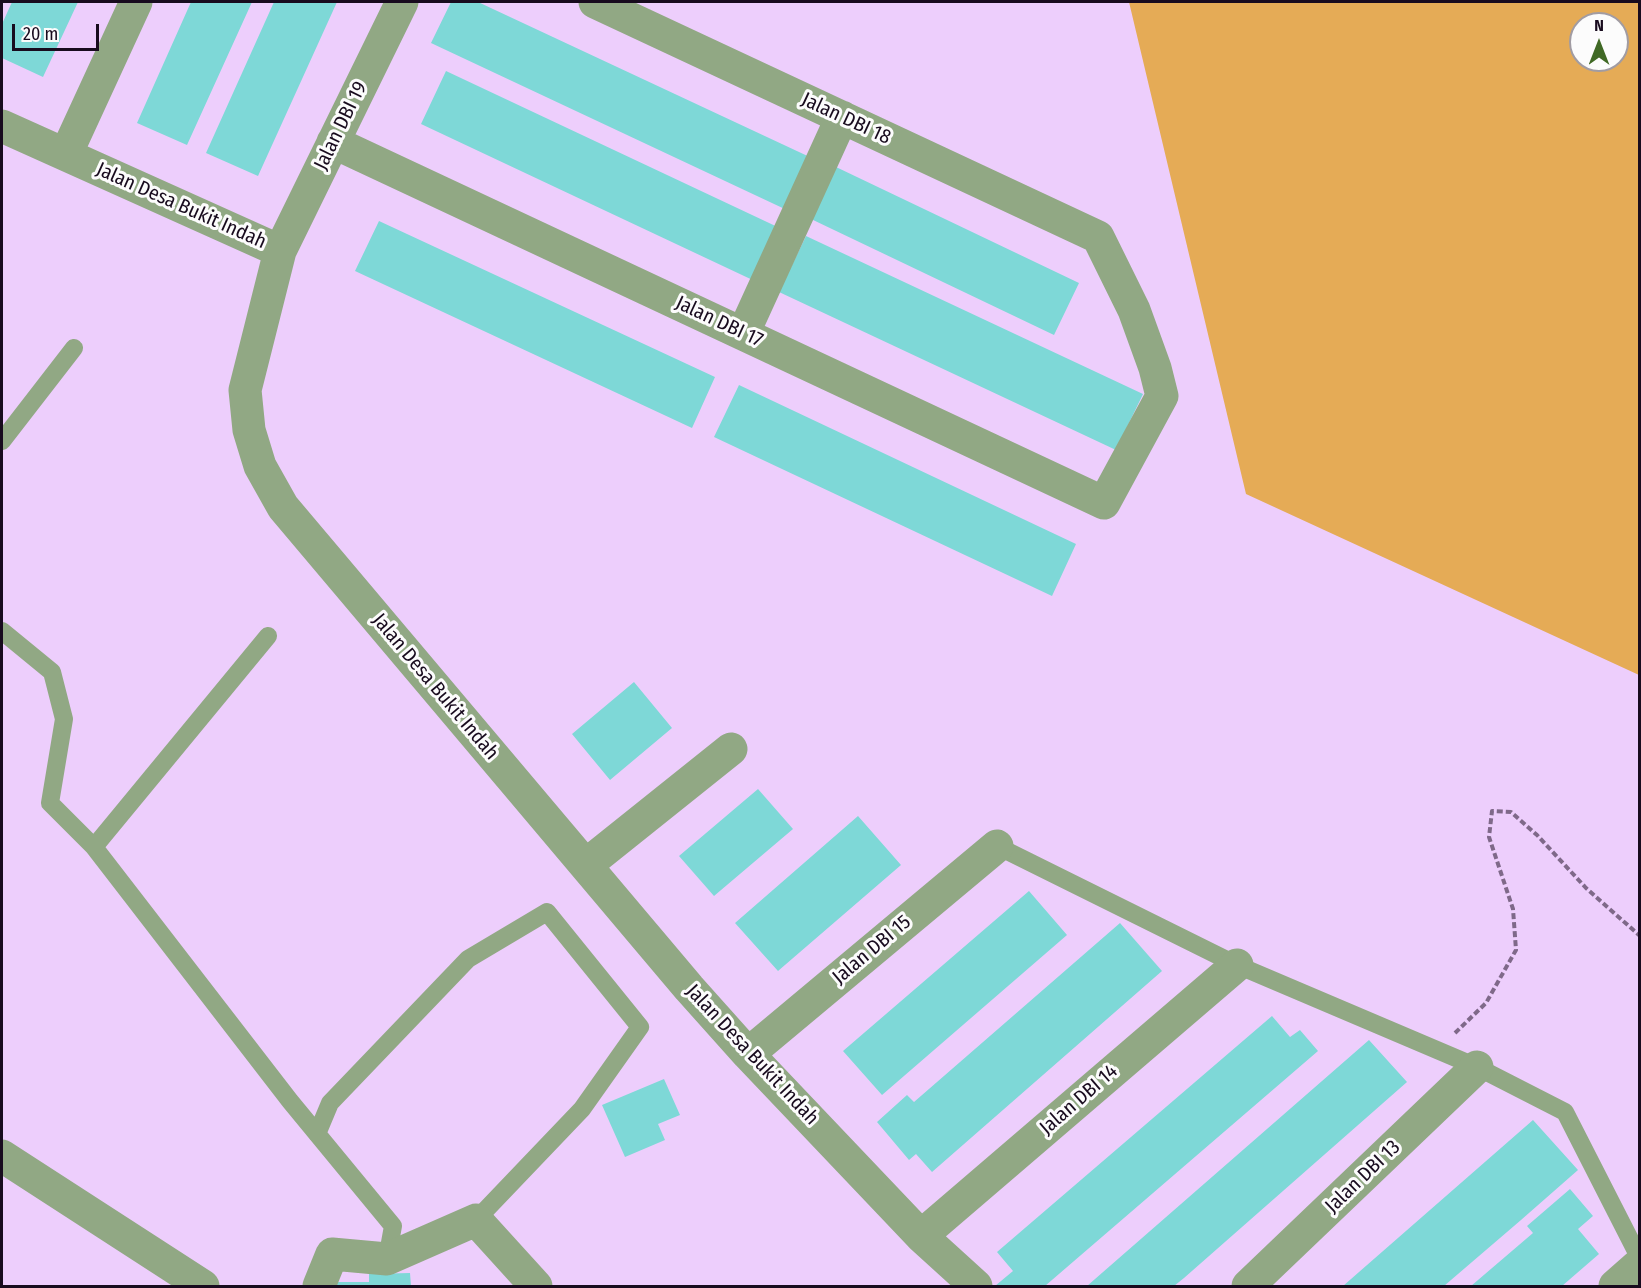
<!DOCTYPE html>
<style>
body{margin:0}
#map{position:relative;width:1641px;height:1288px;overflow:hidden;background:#edcefc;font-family:"Fira Sans Condensed",sans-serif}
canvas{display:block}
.frame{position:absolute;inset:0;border:3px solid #180b1e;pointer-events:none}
.north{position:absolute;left:1569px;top:12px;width:60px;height:60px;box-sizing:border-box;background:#fcfcfc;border:2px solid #a19ca3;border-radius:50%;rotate:0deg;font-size:16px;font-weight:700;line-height:24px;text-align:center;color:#180b1e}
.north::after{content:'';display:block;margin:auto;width:21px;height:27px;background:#406925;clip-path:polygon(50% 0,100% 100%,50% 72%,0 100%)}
.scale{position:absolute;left:12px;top:24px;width:87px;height:27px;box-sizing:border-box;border:3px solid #180b1e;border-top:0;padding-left:8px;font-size:18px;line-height:21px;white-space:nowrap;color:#180b1e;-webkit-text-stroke:4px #fcfcfc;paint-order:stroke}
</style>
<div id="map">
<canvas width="1641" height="1288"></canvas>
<div class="frame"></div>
<div class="north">N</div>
<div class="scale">20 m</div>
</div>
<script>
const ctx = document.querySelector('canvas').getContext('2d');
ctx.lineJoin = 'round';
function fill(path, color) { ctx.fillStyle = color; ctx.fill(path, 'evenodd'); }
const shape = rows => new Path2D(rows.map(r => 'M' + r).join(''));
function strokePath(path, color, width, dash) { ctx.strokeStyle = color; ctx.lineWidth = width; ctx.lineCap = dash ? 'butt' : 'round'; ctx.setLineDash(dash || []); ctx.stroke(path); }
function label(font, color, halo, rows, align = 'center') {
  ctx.font = font + ' "Fira Sans Condensed",sans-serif'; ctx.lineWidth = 6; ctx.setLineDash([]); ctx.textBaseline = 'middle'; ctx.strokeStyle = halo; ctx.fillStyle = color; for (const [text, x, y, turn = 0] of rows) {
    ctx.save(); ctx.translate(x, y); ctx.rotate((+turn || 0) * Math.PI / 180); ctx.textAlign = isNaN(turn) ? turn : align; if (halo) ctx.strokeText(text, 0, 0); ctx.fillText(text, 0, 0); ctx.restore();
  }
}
const green = shape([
 [1129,2,1639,2,1639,675,1246,494],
 [1581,24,1617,24,1617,60,1581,60]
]);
const building = shape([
 [12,2,78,2,43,77,2,58,2,24],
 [191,2,252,2,187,145,137,123],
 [274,2,337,2,258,176,206,153],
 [451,2,478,2,814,159,789,211,431,43],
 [446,71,784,230,759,283,421,124],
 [836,167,1079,283,1054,335,811,219],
 [379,221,715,377,692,428,355,271],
 [806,236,1143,394,1116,450,779,292],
 [739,385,1076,544,1052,596,714,437],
 [634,682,672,728,610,780,572,734],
 [758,789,793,829,714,896,679,856],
 [858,816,901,865,778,971,735,923],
 [1029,891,1067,935,882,1095,843,1051],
 [1120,923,1162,971,932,1172,916,1154,909,1160,877,1122,907,1095,914,1102],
 [1272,1016,1290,1037,1300,1030,1318,1051,1045,1286,995,1286,1013,1271,997,1252],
 [1369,1040,1407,1082,1184,1278,1174,1286,1087,1286],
 [664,1079,680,1115,658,1124,665,1140,625,1157,602,1105],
 [1533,1120,1578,1170,1521,1220,1444,1286,1343,1286],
 [1570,1189,1593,1216,1578,1229,1599,1254,1562,1286,1471,1286,1533,1233,1527,1226],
 [410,1273,411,1286,328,1286,328,1282,369,1282,369,1274]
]);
const path = shape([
 [1455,1033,1486,1003,1516,950,1513,909,1489,837,1492,811,1511,812,1537,835,1586,888,1640,936]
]);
const lane = shape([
 [2,441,74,348],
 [2,631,52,672,64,719,50,803,94,847,290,1101,393,1226,387,1259],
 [997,846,1237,965,1477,1067,1565,1112,1640,1259],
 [94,847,268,636],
 [317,1134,330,1103,468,959,547,912,640,1027,582,1109,476,1220]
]);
const street = shape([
 [402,2,280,251,245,390,249,430,260,466,283,507,689,988,748,1054,921,1236,976,1286],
 [2,126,280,251],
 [333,142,1104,503,1162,396,1155,368,1134,310,1098,237,595,2],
 [66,154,136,2],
 [743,334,842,117],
 [586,865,731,749],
 [748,1054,997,846],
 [2,1156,203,1286],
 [921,1236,1237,965],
 [319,1286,332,1254,387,1259,476,1220,536,1286],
 [1248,1286,1477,1067],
 [1615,1286,1640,1264]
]);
const streetNames = [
 ["Jalan DBI 18",846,119,25],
 ["Jalan DBI 19",341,126,-64],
 ["Jalan Desa Bukit Indah",181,206,24],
 ["Jalan DBI 17",719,322,25],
 ["Jalan Desa Bukit Indah",435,687,50],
 ["Jalan DBI 15",872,950,-40],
 ["Jalan Desa Bukit Indah",752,1055,47],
 ["Jalan DBI 14",1079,1100,-41],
 ["Jalan DBI 13",1363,1177,-44]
];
fill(green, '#e5ab56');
fill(building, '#7ed8d7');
strokePath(path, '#7f6989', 4, [6, 3]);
strokePath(lane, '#91a884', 18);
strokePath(street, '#91a884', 33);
label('20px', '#180b1e', '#fcfcfc', streetNames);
</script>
